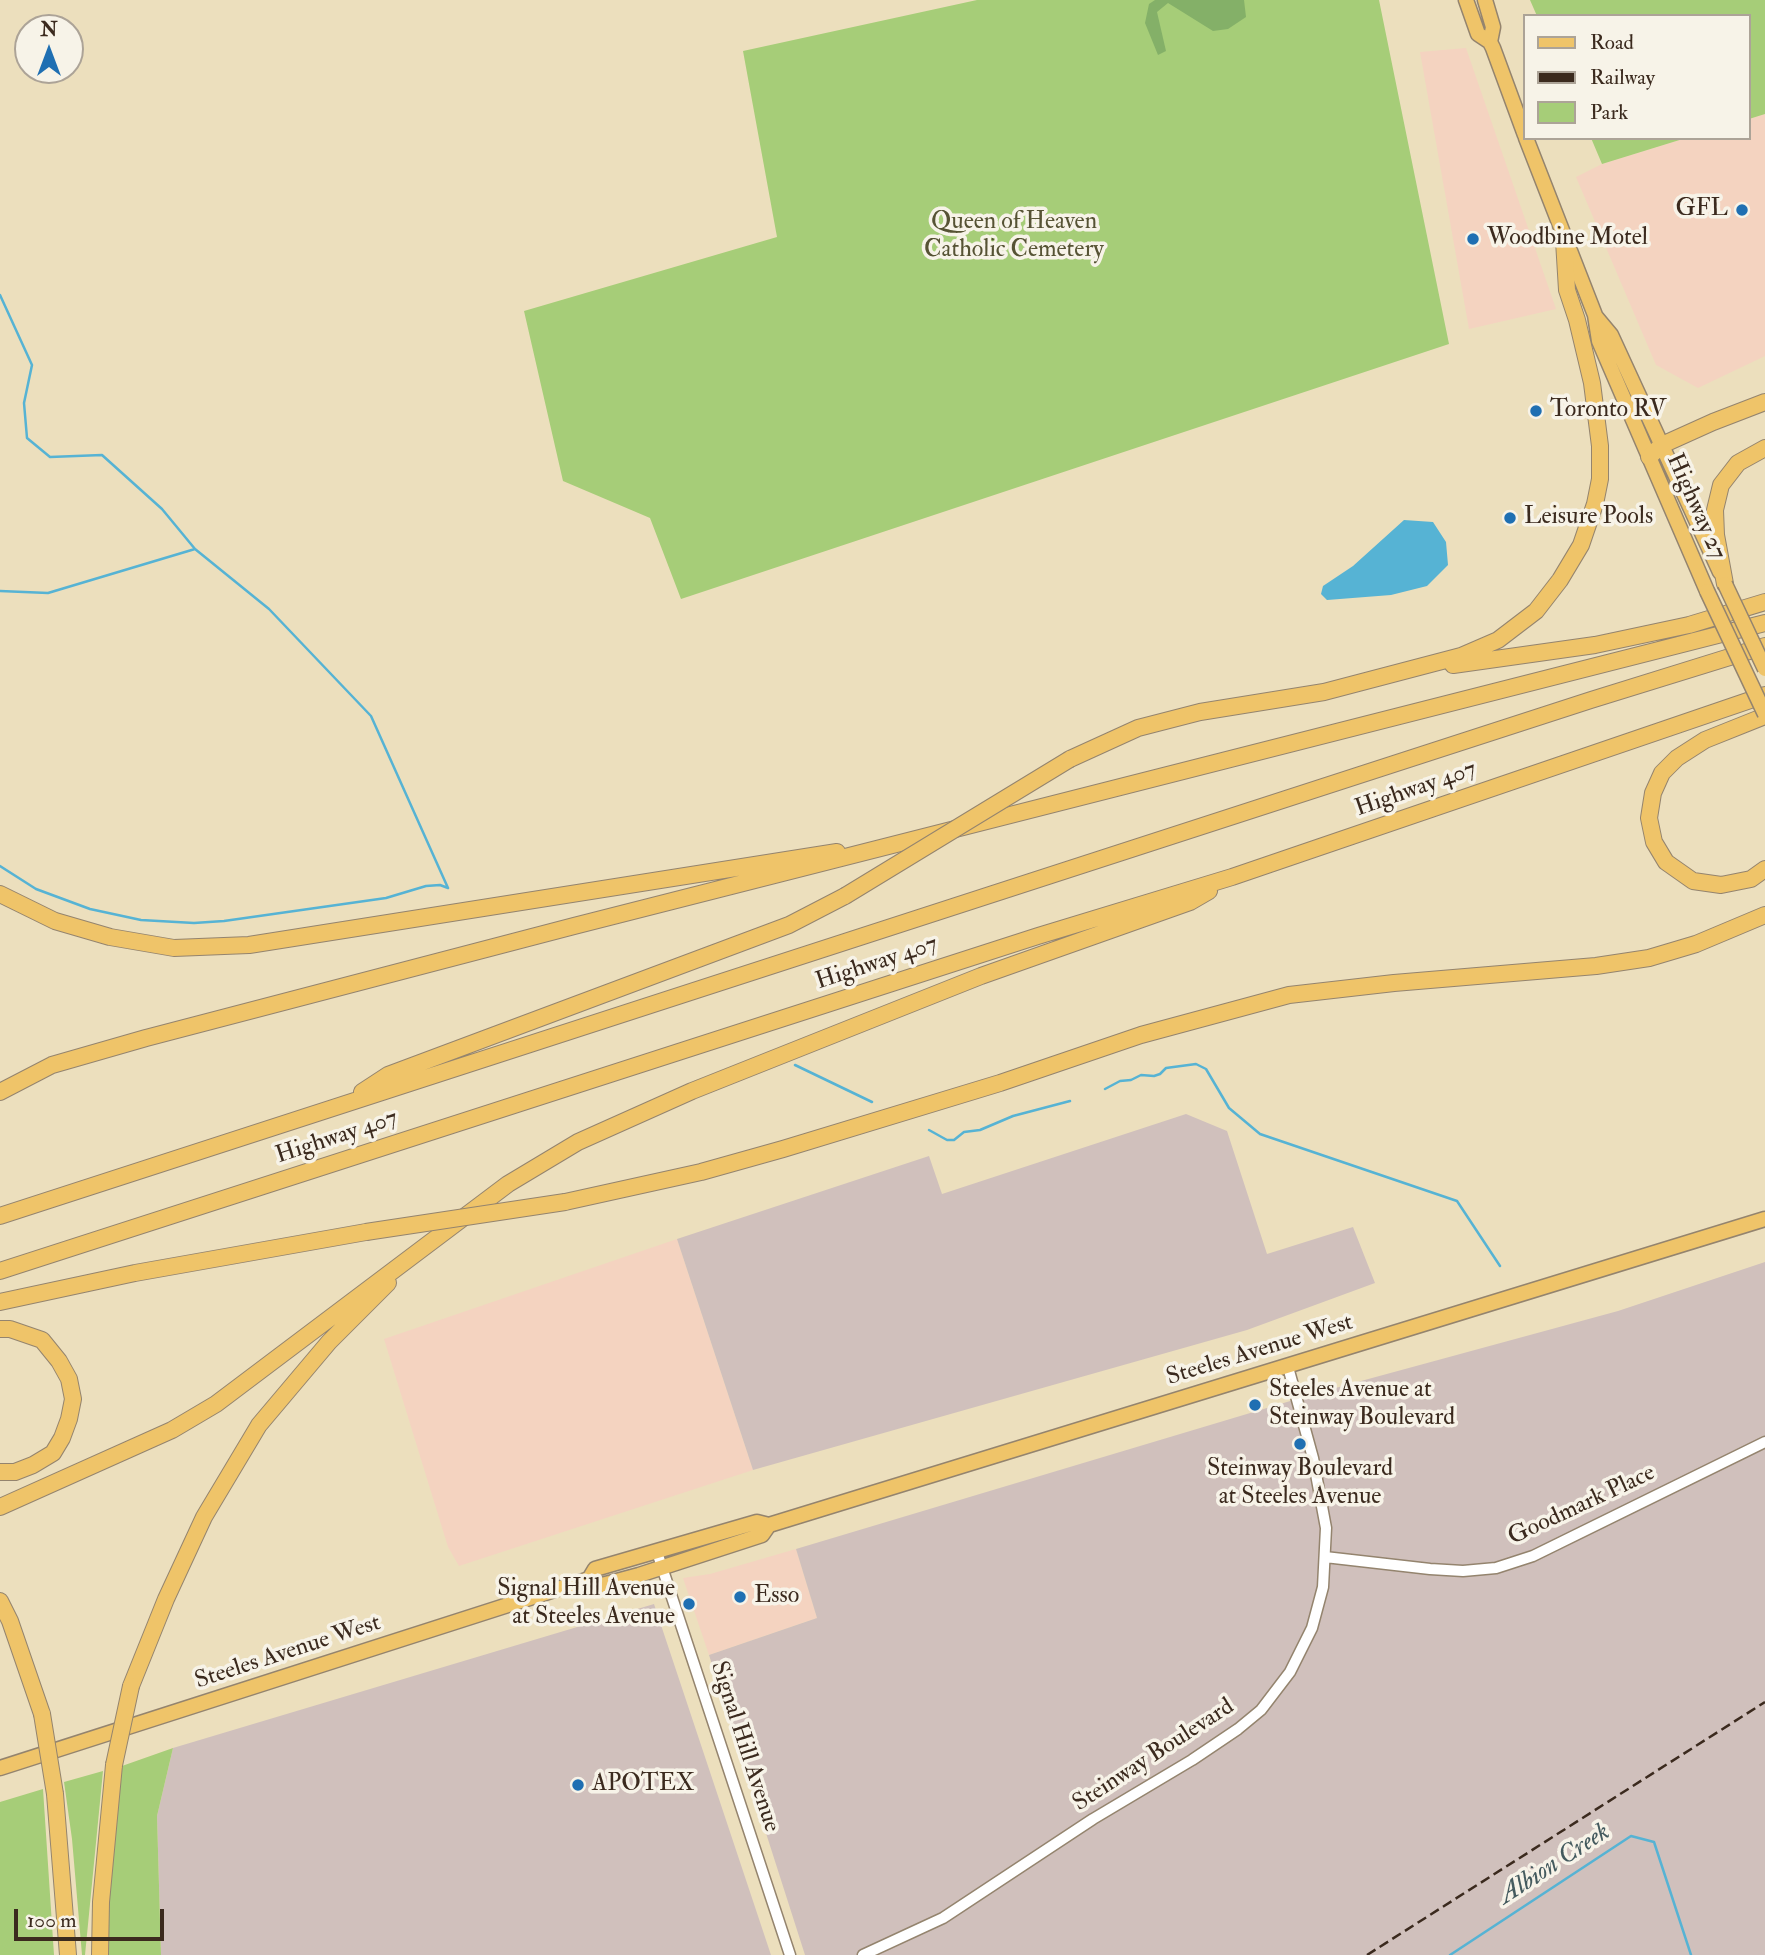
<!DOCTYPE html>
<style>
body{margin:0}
#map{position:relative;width:1765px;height:1955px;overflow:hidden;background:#ecdfbd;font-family:"IM FELL Double Pica",serif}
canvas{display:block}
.legend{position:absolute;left:1523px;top:14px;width:228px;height:126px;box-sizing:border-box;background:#f7f3e8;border:2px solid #aca397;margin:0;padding:9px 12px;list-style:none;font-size:21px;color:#3b2a1e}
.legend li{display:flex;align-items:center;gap:14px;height:35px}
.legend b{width:35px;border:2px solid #aca397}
.north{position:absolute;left:14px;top:14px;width:70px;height:70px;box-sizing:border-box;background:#f7f3e8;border:2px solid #aca397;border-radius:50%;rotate:0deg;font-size:19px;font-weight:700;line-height:28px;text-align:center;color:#3b2a1e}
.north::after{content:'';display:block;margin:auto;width:24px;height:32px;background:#1f6fb2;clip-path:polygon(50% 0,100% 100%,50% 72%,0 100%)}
.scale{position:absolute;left:14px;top:1909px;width:150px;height:32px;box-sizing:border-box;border:4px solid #3b2a1e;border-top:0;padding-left:9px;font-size:21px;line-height:24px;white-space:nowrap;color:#3b2a1e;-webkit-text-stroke:5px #f7f3e8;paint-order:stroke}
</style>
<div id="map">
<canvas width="1765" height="1955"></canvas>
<ul class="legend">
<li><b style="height:9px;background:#efc469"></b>Road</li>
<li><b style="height:9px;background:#3b2a1e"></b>Railway</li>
<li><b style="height:19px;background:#a6cd78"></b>Park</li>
</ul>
<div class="north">N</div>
<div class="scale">100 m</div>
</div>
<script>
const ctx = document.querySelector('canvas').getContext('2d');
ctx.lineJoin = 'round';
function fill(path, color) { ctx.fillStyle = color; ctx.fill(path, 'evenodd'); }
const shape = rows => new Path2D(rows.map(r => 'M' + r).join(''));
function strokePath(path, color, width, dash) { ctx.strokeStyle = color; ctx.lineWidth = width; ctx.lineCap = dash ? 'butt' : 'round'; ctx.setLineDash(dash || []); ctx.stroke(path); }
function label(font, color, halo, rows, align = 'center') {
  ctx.font = font + ' "IM FELL Double Pica",serif'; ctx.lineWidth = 7; ctx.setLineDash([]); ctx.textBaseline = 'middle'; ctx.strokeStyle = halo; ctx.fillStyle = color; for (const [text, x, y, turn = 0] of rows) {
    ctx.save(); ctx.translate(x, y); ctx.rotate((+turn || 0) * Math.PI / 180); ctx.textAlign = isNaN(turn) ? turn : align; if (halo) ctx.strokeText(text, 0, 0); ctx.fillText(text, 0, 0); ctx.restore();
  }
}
const built = shape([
 [1466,48,1556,309,1469,329,1420,52],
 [1765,114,1765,356,1698,388,1656,365,1576,177,1602,164,1686,138,1749,138,1749,119],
 [677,1239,753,1470,459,1566,448,1547,384,1339],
 [796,1549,817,1618,709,1655,683,1578,710,1574]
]);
const industrial = shape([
 [1186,1114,1227,1131,1267,1254,1353,1227,1375,1283,1247,1330,753,1470,677,1239,929,1156,942,1194],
 [1765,1262,1765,1955,805,1955,709,1655,817,1618,796,1549,1317,1393,1618,1311],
 [654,1604,771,1955,161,1955,157,1816,173,1748]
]);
const green = shape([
 [977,0,1379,0,1449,344,681,599,650,518,563,481,524,311,777,237,743,51],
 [1530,0,1765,0,1765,114,1749,119,1749,16,1537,16],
 [1591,138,1686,138,1602,164],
 [173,1748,157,1816,161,1955,108,1955,108,1899,122,1766],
 [103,1771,85,1955,82,1955,72,1839,64,1782],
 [43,1789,54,1955,0,1955,0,1802]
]);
const forest = shape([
 [1155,0,1244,0,1246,17,1228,29,1213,31,1168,3,1157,12,1166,51,1158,55,1145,23,1149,4]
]);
const water = shape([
 [1404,520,1433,522,1446,542,1448,565,1427,586,1391,595,1327,600,1321,594,1323,586,1353,566]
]);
const stream = shape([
 [0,295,32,365,24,403,27,438,50,457,102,455,162,509,195,549,269,609,371,716,448,888],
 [0,591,48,593,195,549],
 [0,866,36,889,90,909,141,920,194,923,224,921,386,898,426,886,440,885,448,888],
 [795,1065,872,1102],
 [1105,1089,1120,1081,1131,1080,1141,1075,1154,1076,1160,1074,1166,1068,1196,1064,1206,1069,1229,1108,1260,1134,1457,1201,1500,1266],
 [929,1130,947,1140,954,1140,964,1132,980,1130,1013,1116,1070,1101],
 [1450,1955,1631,1836,1654,1842,1691,1955]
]);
const minor = shape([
 [657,1552,790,1955],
 [1325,1557,1430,1569,1463,1571,1496,1568,1533,1556,1765,1442],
 [863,1955,943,1918,1093,1819,1192,1760,1238,1729,1261,1710,1290,1672,1312,1628,1323,1587,1326,1528,1313,1458,1288,1367]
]);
const major = shape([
 [1466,0,1478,34,1490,42,1493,48,1525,135],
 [1485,0,1493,27,1490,42],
 [1526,138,1595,315,1599,341,1707,591],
 [1596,317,1611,335,1720,572],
 [589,1579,602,1585,639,1575,762,1535,769,1525],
 [0,1768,589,1579,595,1569,757,1522,769,1525,1765,1219]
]);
const highway = shape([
 [1649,457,1662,445,1713,422,1765,402],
 [1725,584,1716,535,1715,510,1721,485,1738,463,1765,448],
 [1453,665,1595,645,1689,625,1765,602],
 [1765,716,1705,740,1677,758,1662,773,1653,793,1649,818,1654,842,1666,862,1693,881,1721,885,1751,879,1765,869],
 [1070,759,1138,728,1200,712,1324,692,1461,656,1498,640,1536,611,1560,580,1581,545,1595,504,1600,479,1600,446,1592,383,1577,320,1567,290,1564,241],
 [0,894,55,921,110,937,174,948,249,945,837,852],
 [0,1092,52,1065,146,1038,574,926,1765,623],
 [362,1092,388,1075,789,925,845,896],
 [565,1202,701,1172,783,1149,1000,1083,1141,1035,1289,995,1394,983,1596,966,1649,958,1696,944,1765,915],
 [0,1216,1591,700,1765,646],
 [0,1271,1038,936,1232,877,1765,695],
 [0,1302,135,1273,366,1232],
 [0,1329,10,1329,42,1340,59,1361,69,1379,73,1399,69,1419,62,1438,53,1453,33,1465,15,1472,0,1472],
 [0,1507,172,1430,216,1404,508,1184,578,1142,692,1091,981,976,1190,902,1209,891],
 [0,1601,10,1621,42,1714],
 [131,1686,166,1599,204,1517,259,1425,329,1342,388,1283],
 [55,1794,68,1955],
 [100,1955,101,1902,114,1765]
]);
const rail = shape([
 [1367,1955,1765,1702]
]);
const majorBridge = shape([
 [1725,584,1765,669],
 [1707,591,1765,714]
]);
const highwayBridge = shape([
 [845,896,1070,759],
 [366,1232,565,1202],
 [42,1714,55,1794],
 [114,1765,131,1686]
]);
const markers = [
 [1742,210,7,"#1f6fb2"],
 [1473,239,7,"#1f6fb2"],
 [1536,411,7,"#1f6fb2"],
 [1510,518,7,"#1f6fb2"],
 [1255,1405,7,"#1f6fb2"],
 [1300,1444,7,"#1f6fb2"],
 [740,1597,7,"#1f6fb2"],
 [689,1604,7,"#1f6fb2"],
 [578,1785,7,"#1f6fb2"]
];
const poiNames = [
 ["GFL",1728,210,"right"],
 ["Woodbine Motel",1487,239],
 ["Toronto RV",1550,411],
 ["Leisure Pools",1524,518],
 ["Steeles Avenue at",1269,1391],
 ["Steinway Boulevard",1269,1419],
 ["Steinway Boulevard",1300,1470,"center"],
 ["at Steeles Avenue",1300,1498,"center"],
 ["Signal Hill Avenue",675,1590,"right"],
 ["at Steeles Avenue",675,1618,"right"],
 ["Esso",754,1597],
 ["APOTEX",592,1785]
];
const parkNames = [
 ["Queen of Heaven",1014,223],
 ["Catholic Cemetery",1014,251]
];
const streetNames = [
 ["Highway 27",1695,507,66],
 ["Highway 407",1416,790,-19],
 ["Highway 407",877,964,-18],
 ["Highway 407",337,1138,-18],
 ["Steeles Avenue West",1260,1351,-17],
 ["Goodmark Place",1582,1506,-25],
 ["Steeles Avenue West",288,1653,-18],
 ["Signal Hill Avenue",744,1747,72],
 ["Steinway Boulevard",1154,1756,-33]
];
const waterNames = [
 ["Albion Creek",1555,1865,-33]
];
fill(built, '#f4d3c0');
fill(industrial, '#d0c0bc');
fill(green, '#a6cd78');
fill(forest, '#84b068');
fill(water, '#56b3d4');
strokePath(stream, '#56b3d4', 2.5);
strokePath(minor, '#94846e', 13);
strokePath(major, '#94846e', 17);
strokePath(highway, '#94846e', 18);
strokePath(minor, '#fff', 10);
strokePath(major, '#efc469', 14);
strokePath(highway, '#efc469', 16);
strokePath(rail, '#3b2a1e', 2.5, [10, 5]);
strokePath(majorBridge, '#94846e', 17, []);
strokePath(highwayBridge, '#94846e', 18, []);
strokePath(majorBridge, '#efc469', 14);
strokePath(highwayBridge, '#efc469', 16);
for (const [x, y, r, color] of markers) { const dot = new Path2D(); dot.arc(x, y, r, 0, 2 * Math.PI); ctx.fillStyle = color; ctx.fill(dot); strokePath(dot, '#f7f3e8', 2.5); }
label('24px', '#3b2a1e', '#f7f3e8', poiNames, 'left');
label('24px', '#565334', '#f7f3e8', parkNames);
label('24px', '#3b2a1e', '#f7f3e8', streetNames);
label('italic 26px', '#445a5e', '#f7f3e8', waterNames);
</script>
